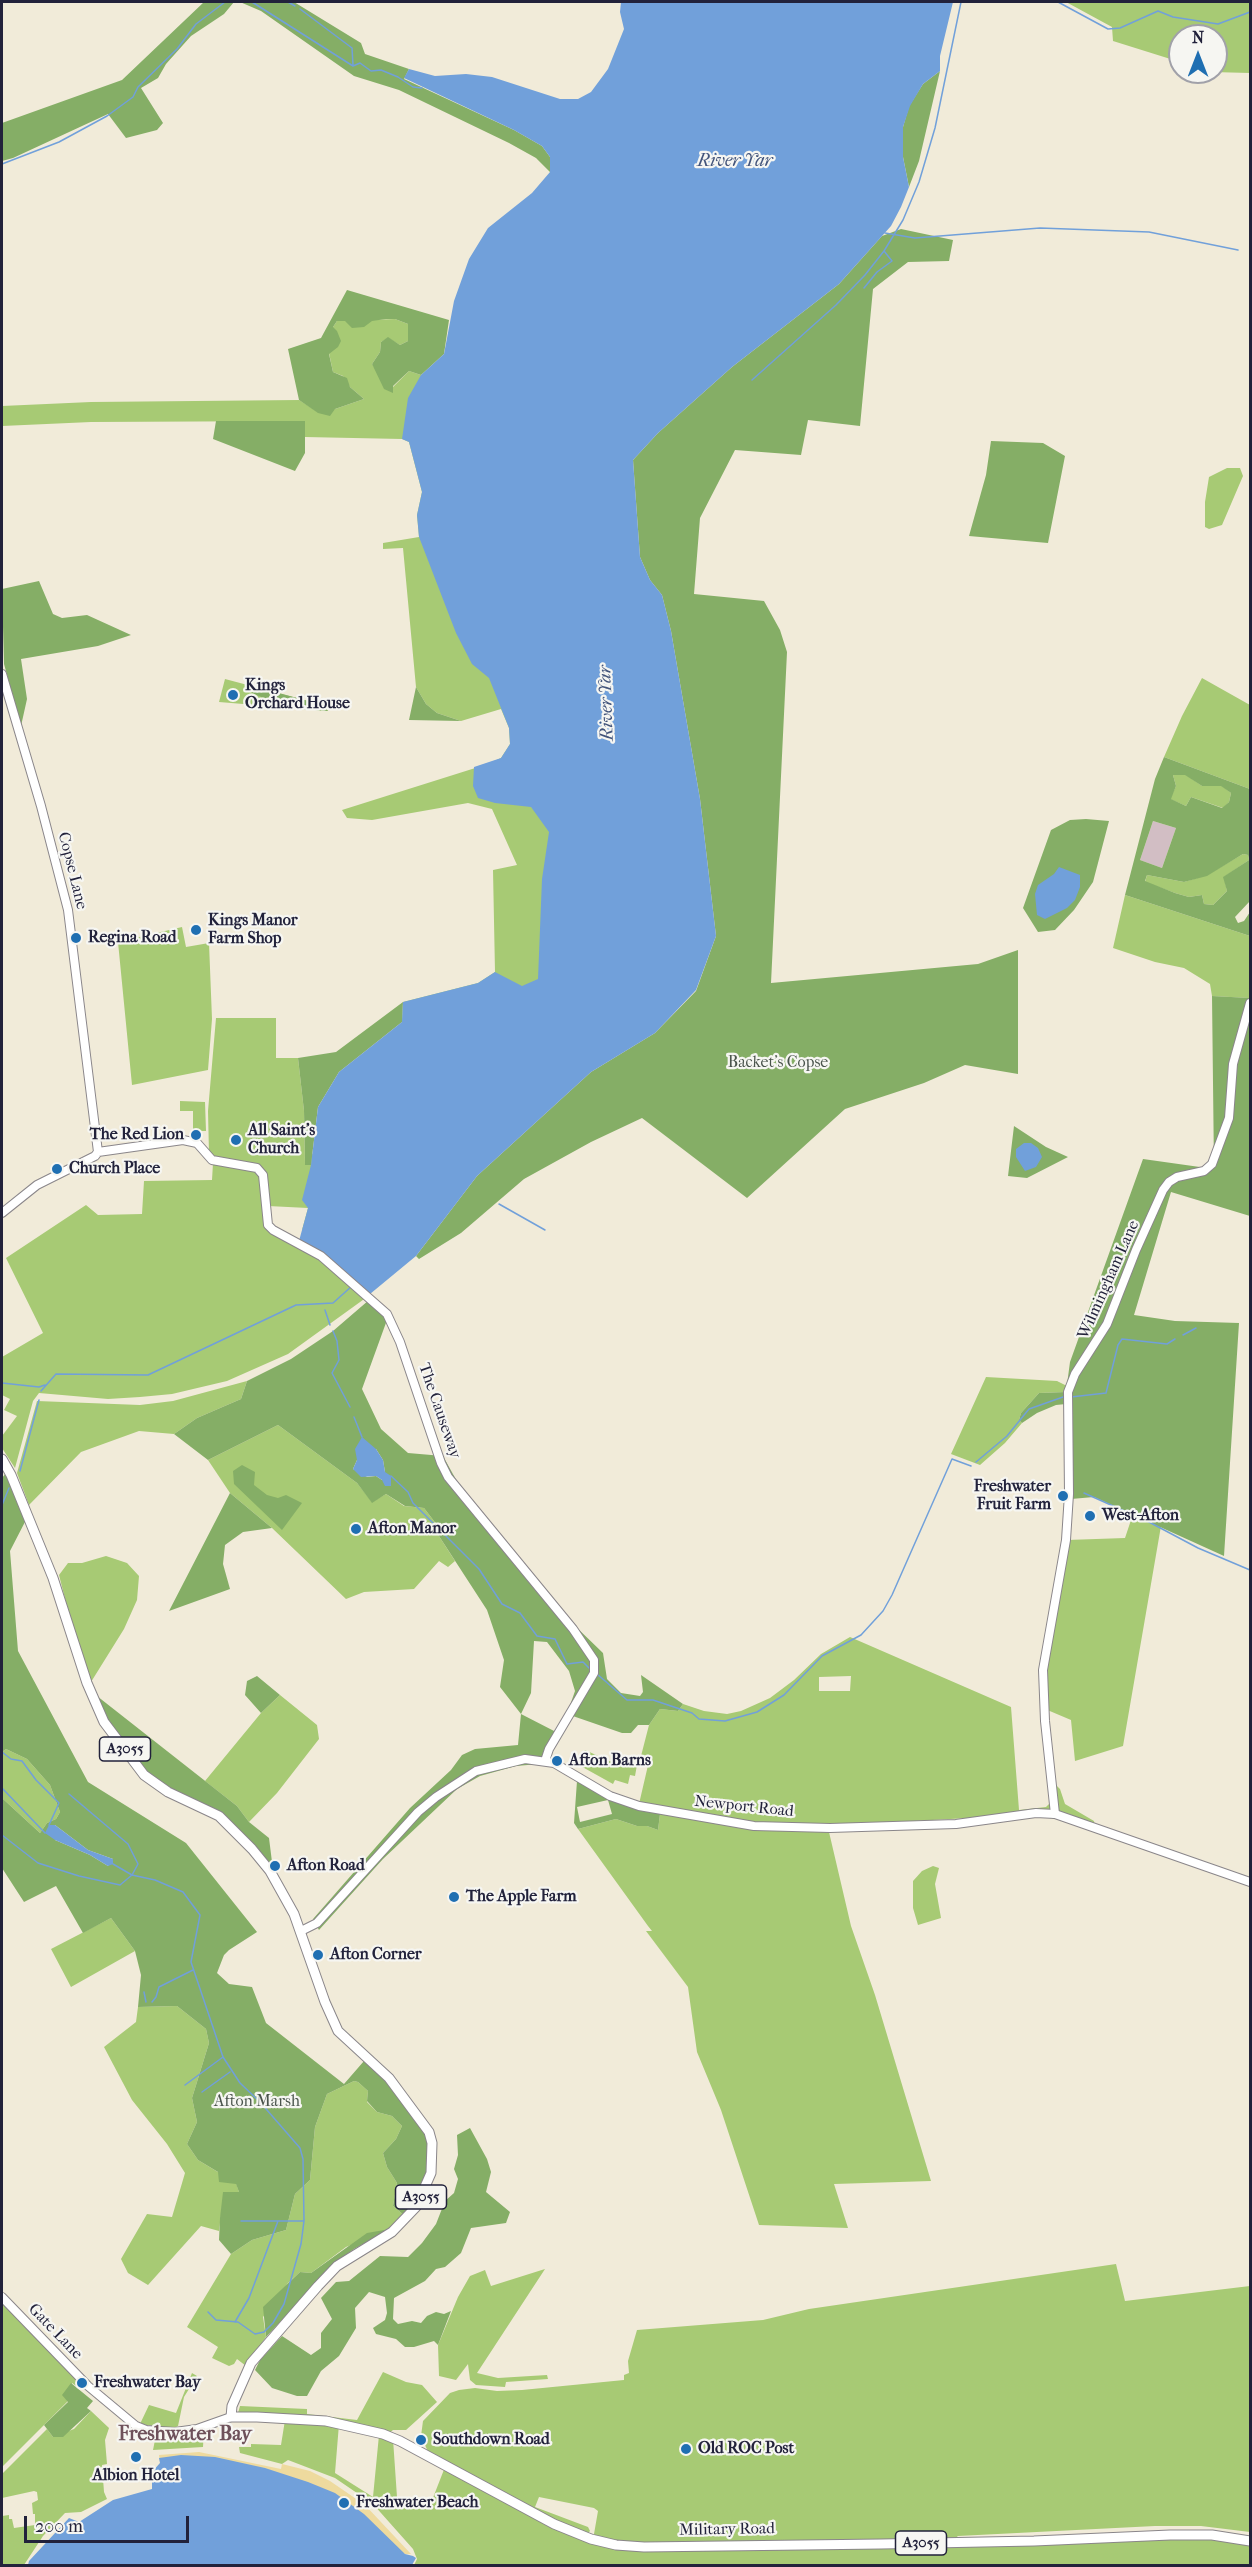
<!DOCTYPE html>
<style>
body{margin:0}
#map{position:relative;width:1252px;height:2567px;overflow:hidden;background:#f1ebd9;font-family:"IM FELL French Canon",serif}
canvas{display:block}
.frame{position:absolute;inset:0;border:3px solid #22223b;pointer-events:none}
.north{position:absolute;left:1168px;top:24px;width:60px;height:60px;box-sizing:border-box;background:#f6f6f2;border:2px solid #a1a1a9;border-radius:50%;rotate:0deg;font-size:16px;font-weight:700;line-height:24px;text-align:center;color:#22223b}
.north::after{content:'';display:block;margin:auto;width:21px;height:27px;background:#1f6fb2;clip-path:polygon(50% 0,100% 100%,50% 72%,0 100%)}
.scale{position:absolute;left:24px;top:2516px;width:165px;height:27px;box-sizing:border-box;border:3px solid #22223b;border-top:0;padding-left:8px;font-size:18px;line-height:21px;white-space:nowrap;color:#22223b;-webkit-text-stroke:4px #f6f6f2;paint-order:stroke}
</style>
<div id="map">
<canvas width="1252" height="2567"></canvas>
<div class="frame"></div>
<div class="north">N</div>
<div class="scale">200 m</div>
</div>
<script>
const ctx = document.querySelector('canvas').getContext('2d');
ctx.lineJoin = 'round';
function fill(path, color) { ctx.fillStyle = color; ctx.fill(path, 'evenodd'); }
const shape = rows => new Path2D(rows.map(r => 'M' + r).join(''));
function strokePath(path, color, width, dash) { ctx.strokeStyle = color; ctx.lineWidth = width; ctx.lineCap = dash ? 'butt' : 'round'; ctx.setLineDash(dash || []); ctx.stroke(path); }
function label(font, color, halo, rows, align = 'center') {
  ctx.font = font + ' "IM FELL French Canon",serif'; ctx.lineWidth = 4.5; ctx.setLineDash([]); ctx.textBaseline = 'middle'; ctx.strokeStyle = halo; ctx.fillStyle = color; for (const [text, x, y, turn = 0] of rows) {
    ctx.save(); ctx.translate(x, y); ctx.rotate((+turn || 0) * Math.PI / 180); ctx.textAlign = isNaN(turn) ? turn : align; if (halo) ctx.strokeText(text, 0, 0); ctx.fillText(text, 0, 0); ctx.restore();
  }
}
const industrial = shape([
 [1153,821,1176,828,1162,868,1140,860]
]);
const green = shape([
 [1066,2,1250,2,1250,73,1212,72,1216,72,1216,36,1180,36,1180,62,1113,41,1112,27],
 [395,319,408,324,408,341,400,345,388,338,381,342,380,352,372,364,393,392,393,387,409,371,421,375,509,658,511,785,636,918,302,1230,308,1208,268,1206,265,1175,215,1159,209,1154,208,1111,216,1018,276,1018,276,1058,298,1058,304,1111,305,1165,402,1022,403,1002,478,983,495,972,493,870,517,865,492,809,468,803,372,820,347,818,342,810,488,764,501,758,510,744,509,728,501,709,461,721,437,713,426,704,416,687,403,548,383,549,383,543,419,537,417,515,422,492,409,442,402,439,305,437,304,421,91,422,2,426,2,406,91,402,299,400,318,412,335,409,364,399,350,387,343,376,333,372,329,353,333,327,337,321],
 [1227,468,1240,468,1243,476,1222,525,1209,529,1205,527,1205,502,1209,477],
 [1202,678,1250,705,1250,789,1164,757,1182,716],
 [225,679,323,705,328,711,219,702],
 [1185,774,1202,786,1221,785,1231,793,1229,802,1223,808,1191,797,1186,806,1170,799,1176,786,1173,775],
 [1243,854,1248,855,1249,860,1224,877,1227,891,1213,905,1204,904,1202,895,1189,897,1175,893,1145,882,1147,875,1184,882,1207,875],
 [1125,895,1250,936,1249,998,1212,996,1210,984,1184,968,1155,962,1113,948],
 [182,927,186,947,209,943,212,1019,208,1070,132,1085,118,942],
 [180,1101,205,1102,206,1131,193,1131,193,1111,180,1111],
 [213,1163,256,1170,261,1176,266,1225,309,1250,367,1297,288,1354,227,1381,172,1394,140,1397,108,1399,39,1393,33,1401,15,1468,2,1448,2,1436,17,1416,4,1410,10,1399,2,1395,2,1357,43,1333,6,1258,86,1205,98,1215,142,1214,144,1181,212,1180],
 [986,1377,1057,1381,1067,1386,1066,1392,1039,1393,1021,1413,1019,1420,1022,1423,1005,1443,980,1465,951,1454],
 [247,1381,241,1399,197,1418,174,1434,139,1431,81,1452,29,1505,17,1473,37,1401,140,1405,173,1401],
 [278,1425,357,1483,372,1502,386,1494,404,1506,424,1508,437,1525,437,1533,455,1561,448,1567,439,1561,414,1589,364,1592,346,1599,272,1528,230,1493,208,1460],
 [1133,1514,1161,1526,1123,1746,1075,1761,1071,1720,1045,1709,1045,1671,1067,1540,1125,1538],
 [106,1556,127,1563,139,1576,137,1600,124,1629,91,1682,74,1634,59,1575,68,1563,82,1563],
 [850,1637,1011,1707,1019,1810,1046,1807,1050,1803,1055,1784,1060,1789,1065,1804,1094,1821,1095,1826,1058,1813,861,1824,764,1824,639,1804,649,1761,641,1756,649,1725,660,1709,678,1711,683,1704,704,1711,727,1714,741,1711,770,1698,794,1680,821,1654],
 [851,1676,850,1691,819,1691,819,1677],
 [280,1695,317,1725,319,1739,277,1793,249,1822,237,1806,205,1781,261,1713],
 [6,1749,27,1759,50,1785,60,1812,56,1819,47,1823,40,1833,2,1798,2,1752],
 [585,1750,616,1764,637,1765,635,1776,630,1775,628,1784,615,1780,613,1784,577,1764],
 [660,1814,758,1830,829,1832,851,1926,875,1995,931,2181,834,2184,848,2228,759,2225,721,2110,697,2052,688,1987,646,1931,652,1931,648,1926,578,1829,616,1819,637,1826,647,1826,658,1830],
 [933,1866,939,1868,935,1884,941,1918,918,1925,913,1908,913,1881,922,1871],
 [111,1918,135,1951,71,1987,51,1949],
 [177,2006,206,2029,209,2043,192,2098,197,2122,187,2144,198,2160,236,2183,239,2192,222,2207,219,2231,201,2226,148,2285,128,2273,121,2259,147,2214,172,2217,185,2173,167,2144,132,2100,104,2047,136,2022,138,2007],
 [354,2081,358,2082,368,2091,367,2102,377,2112,392,2116,402,2126,396,2139,383,2153,387,2167,397,2183,393,2206,405,2216,390,2229,346,2247,311,2273,300,2272,288,2283,263,2317,266,2337,246,2366,237,2359,234,2364,229,2366,212,2358,218,2347,187,2327,231,2254,252,2240,286,2230,295,2194,310,2180,315,2127,327,2094],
 [1116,2264,1125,2301,1250,2286,1250,2532,1201,2526,1155,2526,958,2536,953,2540,644,2545,597,2539,594,2534,598,2511,594,2508,539,2497,535,2507,588,2527,590,2531,588,2533,555,2523,429,2454,421,2436,423,2421,450,2393,459,2390,475,2388,497,2391,522,2390,624,2380,624,2375,629,2373,628,2361,637,2330,763,2320,809,2309],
 [545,2269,477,2373,498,2378,547,2375,548,2379,506,2382,505,2387,476,2385,470,2380,468,2364,456,2380,439,2376,438,2345,458,2297,470,2276,485,2270,491,2286],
 [2,2303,85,2386,79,2388,72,2383,68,2401,2,2467],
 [383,2372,406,2382,422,2385,437,2402,406,2430,393,2430,388,2434,238,2413,240,2406,307,2409,307,2414,357,2420],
 [192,2373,197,2376,184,2397,178,2426,172,2429,140,2424,149,2405,176,2413],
 [91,2411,109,2428,105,2440,107,2464,102,2465,104,2492,107,2499,81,2512,65,2513,43,2536,24,2565,2,2565,2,2516,9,2515,9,2519,12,2519,14,2528,35,2525,35,2514,33,2514,32,2503,38,2500,37,2492,34,2491,2,2498,2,2474,47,2429,53,2437,74,2429],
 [285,2420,339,2424,335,2473,373,2497,379,2435,393,2439,397,2497,429,2508,445,2467,535,2516,613,2547,1170,2536,1250,2543,1250,2565,414,2565,417,2559,413,2549,373,2504,335,2478,288,2460,282,2464,240,2453,239,2447,251,2447,251,2444,281,2445],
 [204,2430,203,2447,153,2450,155,2440,149,2436,152,2433,180,2436]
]);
const forest = shape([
 [204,2,234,2,224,14,191,36,166,64,158,78,141,88,163,123,157,130,126,138,108,114,13,158,2,161,2,123,122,80],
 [240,2,294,2,361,43,365,54,409,69,404,79,514,130,542,146,550,157,550,172,536,158,509,143,399,90,354,76,261,11],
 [940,71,919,161,909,187,903,157,903,127,909,106,923,84],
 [901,229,953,240,949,261,908,262,873,289,860,426,808,420,801,455,735,450,700,518,694,594,764,601,780,630,787,652,771,983,978,964,1018,950,1018,1074,965,1065,924,1083,845,1109,747,1198,642,1118,591,1142,524,1179,461,1233,419,1259,416,1256,477,1176,591,1072,655,1033,696,991,716,936,700,799,671,631,662,595,650,580,640,557,633,460,658,433,732,367,839,284,882,236],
 [347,290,449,320,444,354,421,375,409,371,393,386,393,393,384,389,372,364,380,352,381,342,388,337,400,345,408,341,408,324,395,319,386,319,372,321,364,327,352,328,345,321,337,321,333,327,337,331,341,341,338,347,329,354,333,372,347,378,350,387,364,399,335,409,330,416,318,413,299,400,288,349,321,338],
 [216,421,305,421,305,453,295,471,213,439],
 [991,441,1043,443,1065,456,1048,543,969,536,986,475],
 [39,581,53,614,62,618,87,615,131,635,98,646,21,659,27,699,21,726,4,664,2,589],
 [253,686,323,705,328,711,275,707,273,702,252,693],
 [416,687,426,704,437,713,461,721,409,720],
 [1164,757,1250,789,1250,901,1235,917,1238,923,1244,921,1250,912,1250,936,1125,895,1155,779],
 [1173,775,1185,775,1202,786,1221,786,1231,793,1229,802,1222,808,1191,797,1186,806,1171,799,1176,786],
 [1153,821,1176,828,1162,868,1140,860],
 [1243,854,1248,855,1249,860,1223,877,1227,891,1213,905,1204,904,1202,895,1189,897,1175,893,1145,881,1147,875,1184,882,1207,876],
 [1086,819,1109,821,1093,882,1074,910,1055,930,1038,932,1023,908,1051,830,1070,820],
 [1212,996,1250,998,1250,1216,1171,1192,1134,1315,1175,1321,1239,1323,1224,1556,1094,1497,1071,1499,1066,1404,1056,1405,1037,1413,1022,1423,1019,1420,1021,1413,1039,1393,1066,1392,1070,1362,1143,1159,1214,1169],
 [403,1002,402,1022,339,1072,318,1107,311,1165,305,1165,304,1111,298,1058,336,1052],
 [1014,1126,1046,1147,1068,1157,1027,1178,1008,1176],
 [369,1300,387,1320,362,1389,381,1429,408,1453,443,1456,459,1485,572,1623,603,1653,607,1679,621,1693,640,1696,643,1692,641,1675,683,1704,678,1711,660,1709,649,1725,638,1725,631,1733,622,1733,567,1714,575,1691,569,1671,547,1642,534,1641,531,1693,521,1714,556,1732,539,1764,516,1766,480,1776,457,1789,383,1859,319,1930,313,1919,410,1808,451,1770,462,1755,475,1749,518,1745,521,1714,500,1687,504,1660,487,1610,437,1533,437,1525,424,1508,405,1506,386,1494,372,1503,357,1483,278,1425,208,1460,174,1434,197,1418,241,1399,247,1381,291,1359,333,1331],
 [376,1449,383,1460,385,1472,382,1480,376,1476,367,1477,353,1469,357,1460],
 [242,1465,255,1472,254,1485,267,1495,278,1498,286,1495,302,1503,282,1530,234,1484,233,1471],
 [6,1473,27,1518,10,1551,18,1651,88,1782,186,1843,257,1932,229,1950,224,1955,217,1973,229,1984,252,1987,266,2023,344,2084,364,2061,388,2081,425,2134,428,2144,428,2170,405,2216,393,2206,397,2183,387,2167,383,2153,396,2139,402,2126,392,2116,377,2112,367,2101,368,2091,358,2082,354,2081,327,2094,315,2127,310,2180,295,2194,286,2230,252,2240,231,2254,219,2240,220,2218,223,2192,239,2192,236,2184,219,2182,218,2172,198,2160,187,2144,197,2122,192,2098,209,2043,206,2029,177,2006,138,2007,141,1975,135,1951,111,1918,83,1933,56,1886,24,1902,2,1868,2,1798,40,1833,47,1823,56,1819,60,1812,50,1785,27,1759,6,1749,2,1752,2,1478],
 [55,1825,88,1850,113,1859,108,1866,90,1855,55,1840],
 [230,1493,272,1528,243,1532,225,1545,223,1564,230,1589,169,1611],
 [257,1676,280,1695,261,1713,245,1695,247,1681],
 [97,1696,237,1806,249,1822,269,1838,273,1870,221,1813,171,1788,145,1772,107,1721],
 [577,1781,639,1809,660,1814,658,1830,647,1826,637,1826,616,1819,578,1829,574,1823],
 [608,1800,612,1814,580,1822,577,1807],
 [470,2128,487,2159,491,2172,486,2192,510,2212,506,2223,471,2228,461,2253,445,2267,436,2269,425,2281,394,2298,393,2319,398,2324,412,2321,421,2323,427,2316,436,2312,444,2314,451,2311,438,2345,434,2341,414,2347,405,2347,396,2339,376,2334,373,2328,385,2320,387,2313,385,2297,369,2292,355,2308,356,2328,339,2356,321,2371,307,2396,297,2396,272,2388,255,2370,260,2360,282,2336,311,2355,321,2348,321,2333,332,2319,321,2298,336,2282,349,2281,380,2256,408,2257,422,2243,436,2224,445,2201,454,2193,458,2179,454,2169,458,2155,457,2135],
 [390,2229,354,2249,335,2263,266,2337,263,2307,300,2272,311,2273,367,2233],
 [71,2383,93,2401,87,2408,91,2411,63,2437,53,2437,44,2425,68,2402,62,2395]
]);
const sand = shape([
 [199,2452,281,2469,282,2464,310,2471,330,2481,365,2505,411,2554,405,2554,155,2469,160,2463,159,2455]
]);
const water = shape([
 [621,2,953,2,940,56,940,71,923,84,910,106,903,127,903,157,909,187,901,207,891,226,839,284,732,367,658,433,633,460,640,557,650,580,662,595,671,631,700,799,716,936,696,990,655,1033,591,1072,477,1176,416,1256,370,1294,299,1241,308,1208,302,1200,311,1165,318,1107,339,1072,402,1022,403,1002,478,983,495,972,522,986,538,979,542,879,549,832,531,807,495,803,478,798,473,786,474,767,501,758,510,744,509,728,489,678,472,664,456,633,419,537,417,515,422,492,409,442,402,439,408,398,421,375,444,354,454,301,469,259,488,228,532,193,550,172,550,157,542,146,514,130,404,78,409,69,435,76,466,74,492,77,560,99,578,99,591,92,608,69,624,29,620,12],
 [1059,867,1080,875,1080,887,1075,900,1067,908,1045,919,1037,915,1035,894,1038,885,1054,874],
 [1024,1143,1031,1143,1038,1148,1042,1157,1036,1167,1025,1171,1016,1157,1016,1149],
 [362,1437,376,1449,383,1460,385,1472,391,1476,391,1486,385,1486,382,1480,376,1476,361,1477,353,1469,357,1460,355,1449],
 [49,1825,55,1825,88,1850,113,1859,113,1864,108,1866,90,1855,55,1840,45,1833],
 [181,2455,215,2457,265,2468,308,2482,335,2493,364,2514,405,2554,413,2556,416,2558,412,2565,28,2565,29,2561,69,2518,79,2522,113,2500,152,2489,152,2472,160,2463,159,2458]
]);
const stream = shape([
 [252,2,353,66,360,63,371,71,381,70,398,77,413,87,422,88],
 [288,2,295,6],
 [1058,2,1108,29,1120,28,1158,11,1173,17,1218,24,1250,12],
 [300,9,352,48,353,65],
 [2,164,59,142,107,116,133,97,138,87,177,49,196,24,225,2],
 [885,233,915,238,1040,228,1149,232,1238,250],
 [864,288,877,272,892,261,884,251],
 [752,380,836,305,865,275,884,251,903,220,919,182,935,128,961,2],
 [499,1204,545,1230],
 [325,1310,330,1325],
 [333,1331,337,1341,339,1360,332,1373,350,1407],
 [1183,1335,1196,1328],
 [2,1383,39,1387,45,1385],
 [41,1391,56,1374,148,1375,296,1305,333,1303,352,1286],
 [1071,1397,1106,1393,1118,1345,1122,1339,1167,1344,1175,1339],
 [354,1417,362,1437],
 [976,1462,1007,1436,1029,1409,1063,1397],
 [20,1471,39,1400],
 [391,1476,408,1492,413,1503,479,1569,502,1604,520,1613,537,1636,555,1639,567,1664,583,1662,590,1669],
 [1084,1493,1149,1522,1198,1548,1250,1570],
 [2,1505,9,1488],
 [597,1674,627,1700,653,1700,692,1713,699,1719,725,1721,757,1712,784,1695,822,1656,861,1635,883,1611,892,1595,952,1459,971,1466],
 [2,1752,11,1759,22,1761,36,1780,59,1803,49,1825],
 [2,1788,45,1833],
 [2,1835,38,1863,79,1876,120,1885,132,1875,138,1864,128,1844,69,1794],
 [113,1864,132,1875,155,1880,183,1892,200,1915,191,1962,223,2057,240,2083,260,2102,300,2148,303,2159,304,2221,301,2244,284,2304,273,2323,264,2332,255,2334,238,2322,216,2320,208,2312],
 [144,1992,146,2002],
 [152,2002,156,1997,159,1987,193,1970],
 [185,2085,223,2057],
 [202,2092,230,2072],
 [241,2221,303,2221],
 [235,2322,249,2298,278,2221]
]);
const tertiary = shape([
 [2,674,41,806,68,910,98,1152],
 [98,1152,183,1140,197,1143,212,1160,257,1168,263,1175,268,1225,273,1230,321,1256,387,1314,400,1342,441,1463,448,1477,573,1629,594,1660,594,1673,549,1749,545,1761],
 [2,1213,37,1185,95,1156,98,1152],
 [1055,1814,1045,1721,1043,1670,1066,1540,1069,1494,1068,1392,1075,1374,1107,1324,1136,1250,1163,1190,1169,1182,1177,1177,1204,1171,1212,1164,1229,1118,1233,1064,1250,1003],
 [2,2297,88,2386,136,2426,146,2430,175,2432,197,2429,231,2417]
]);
const secondary = shape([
 [301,1931,317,1923,418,1812,436,1797,476,1771,525,1759,554,1763,610,1796,639,1806,754,1826,830,1828,956,1824,1036,1813,1055,1814,1250,1882]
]);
const primary = shape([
 [2,1459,11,1475,53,1578,87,1683,104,1722,144,1775,168,1792,219,1816,252,1849,270,1871,294,1914,325,2002,338,2031,389,2078,429,2132,432,2143,431,2173,416,2207,392,2232,337,2266,318,2286,251,2363,232,2406,231,2417,257,2417,326,2421,383,2434,400,2441,554,2524,591,2539,616,2545,644,2547,881,2544,1034,2541,1170,2535,1212,2535,1250,2541]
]);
const markers = [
 [233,695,6,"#1f6fb2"],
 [196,930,6,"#1f6fb2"],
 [76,938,6,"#1f6fb2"],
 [196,1135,6,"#1f6fb2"],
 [236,1140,6,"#1f6fb2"],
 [57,1169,6,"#1f6fb2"],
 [1063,1496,6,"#1f6fb2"],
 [1090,1516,6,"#1f6fb2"],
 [356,1529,6,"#1f6fb2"],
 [557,1761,6,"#1f6fb2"],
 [275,1866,6,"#1f6fb2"],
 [454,1897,6,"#1f6fb2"],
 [318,1955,6,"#1f6fb2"],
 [82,2383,6,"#1f6fb2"],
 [421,2440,6,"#1f6fb2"],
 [686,2449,6,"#1f6fb2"],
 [136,2457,6,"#1f6fb2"],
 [344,2503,6,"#1f6fb2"]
];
const shields = [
 [125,1749,51],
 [421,2197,51],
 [921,2543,51]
];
const shieldNames = [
 ["A3055",125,1749],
 ["A3055",421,2197],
 ["A3055",921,2543]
];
const poiNames = [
 ["Kings",245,686],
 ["Orchard House",245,704],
 ["Kings Manor",208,921],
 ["Farm Shop",208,939],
 ["Regina Road",88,938],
 ["All Saint's",248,1131],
 ["Church",248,1149],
 ["The Red Lion",184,1135,"right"],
 ["Church Place",69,1169],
 ["Freshwater",1051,1487,"right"],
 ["Fruit Farm",1051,1505,"right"],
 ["West-Afton",1102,1516],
 ["Afton Manor",368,1529],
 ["Afton Barns",569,1761],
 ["Afton Road",287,1866],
 ["The Apple Farm",466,1897],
 ["Afton Corner",330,1955],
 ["Freshwater Bay",94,2383],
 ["Southdown Road",433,2440],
 ["Old ROC Post",698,2449],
 ["Albion Hotel",136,2476,"center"],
 ["Freshwater Beach",356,2503]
];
const streetNames = [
 ["Copse Lane",72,871,76],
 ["Wilmingham Lane",1109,1280,-66],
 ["The Causeway",439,1411,71],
 ["Newport Road",744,1807,6],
 ["Gate Lane",55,2332,46],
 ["Military Road",727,2530,-1]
];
const parkNames = [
 ["Backet's Copse",778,1063],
 ["Afton Marsh",257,2102]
];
const waterNames = [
 ["River Yar",735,162],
 ["River Yar",607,703,-92]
];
const quarterNames = [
 ["Freshwater Bay",185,2435]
];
fill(industrial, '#d2bec4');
fill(green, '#a7ca74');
fill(forest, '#85ae66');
fill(sand, '#eeda9e');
fill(water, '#71a0da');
strokePath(stream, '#71a0da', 1.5);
strokePath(tertiary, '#8a868a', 10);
strokePath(secondary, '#8a868a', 10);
strokePath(primary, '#8a868a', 11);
strokePath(tertiary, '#fff', 8);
strokePath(secondary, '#fff', 8);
strokePath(primary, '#fff', 9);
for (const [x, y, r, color] of markers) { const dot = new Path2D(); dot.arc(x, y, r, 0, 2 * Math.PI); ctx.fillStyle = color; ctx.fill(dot); strokePath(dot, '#f6f6f2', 2); }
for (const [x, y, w] of shields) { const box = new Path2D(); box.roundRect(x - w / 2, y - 12, w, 24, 4.5); ctx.fillStyle = '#f6f6f2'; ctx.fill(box); strokePath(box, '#22223b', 1.5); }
label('bold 15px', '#22223b', null, shieldNames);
label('bold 16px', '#22223b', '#f6f6f2', poiNames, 'left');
label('16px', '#22223b', '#f6f6f2', streetNames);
label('16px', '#4a544c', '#f6f6f2', parkNames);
label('italic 18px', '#42547b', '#f6f6f2', waterNames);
label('bold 20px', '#6e515a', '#f6f6f2', quarterNames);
</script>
